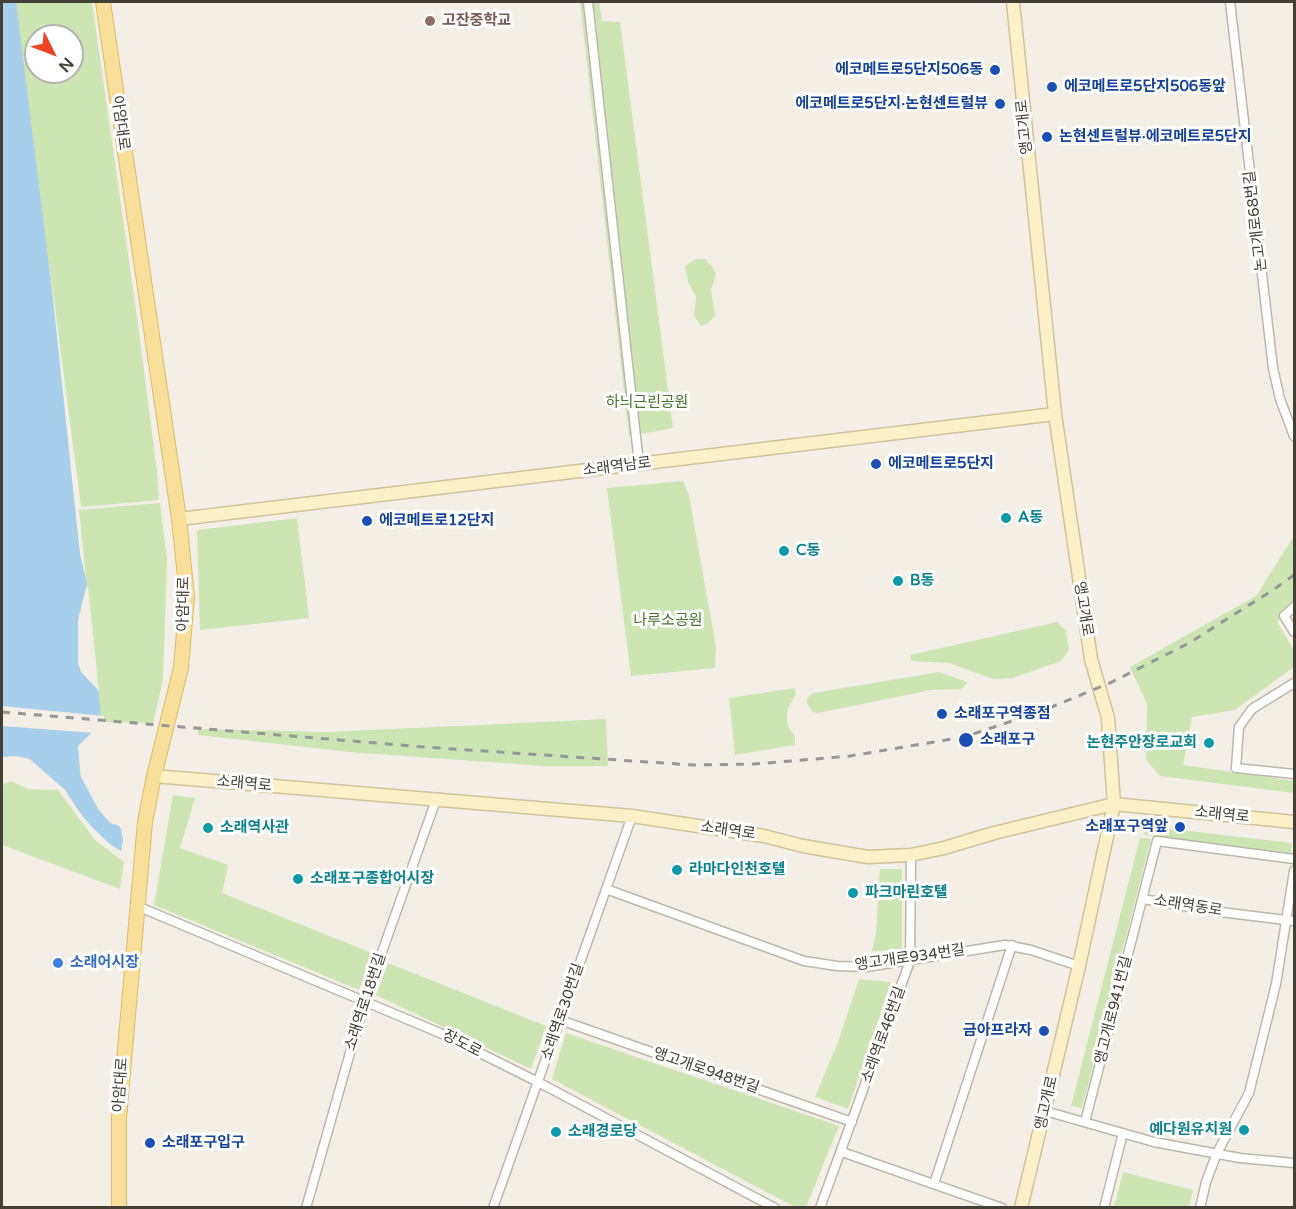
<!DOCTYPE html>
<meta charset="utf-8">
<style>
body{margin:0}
#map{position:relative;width:1296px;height:1209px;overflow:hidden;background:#f3efe7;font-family:"Varela Round",sans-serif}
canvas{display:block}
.frame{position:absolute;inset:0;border:3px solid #454036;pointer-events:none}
.north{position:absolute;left:24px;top:24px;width:60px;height:60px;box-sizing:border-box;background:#fff;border:2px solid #b5b3af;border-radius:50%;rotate:132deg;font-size:16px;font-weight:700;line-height:24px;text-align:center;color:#454036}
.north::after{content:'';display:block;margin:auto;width:21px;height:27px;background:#ed4423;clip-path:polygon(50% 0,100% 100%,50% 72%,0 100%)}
</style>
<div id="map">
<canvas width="1296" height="1209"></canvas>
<div class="frame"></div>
<div class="north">N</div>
</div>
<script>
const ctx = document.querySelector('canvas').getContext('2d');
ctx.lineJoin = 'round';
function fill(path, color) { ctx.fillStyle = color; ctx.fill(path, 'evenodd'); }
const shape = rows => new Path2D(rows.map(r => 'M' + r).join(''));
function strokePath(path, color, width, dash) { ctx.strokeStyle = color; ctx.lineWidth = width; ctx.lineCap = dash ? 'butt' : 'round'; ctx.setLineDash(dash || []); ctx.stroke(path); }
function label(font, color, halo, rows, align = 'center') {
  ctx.font = font + ' "Varela Round","Noto Sans KR",sans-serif'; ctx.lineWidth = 6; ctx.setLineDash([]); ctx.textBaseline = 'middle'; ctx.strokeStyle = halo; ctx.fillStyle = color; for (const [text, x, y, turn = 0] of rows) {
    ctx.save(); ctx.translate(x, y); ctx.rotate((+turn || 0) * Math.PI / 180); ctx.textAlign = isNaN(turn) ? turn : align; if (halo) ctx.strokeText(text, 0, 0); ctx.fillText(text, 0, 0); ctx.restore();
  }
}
const green = shape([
 [2,2,92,2,138,324,157,472,159,500,81,507,48,253,80,555,86,578,79,510,160,503,167,559,163,680,153,723,102,722,102,721,78,746,81,778,98,809,110,823,119,826,121,829,123,840,121,851,110,844,93,828,80,813,65,790,30,759,24,757,9,756,2,626],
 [36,36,72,36,72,72,36,72],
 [87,586,88,586,99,692,81,672,78,663,78,620,80,606],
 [580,2,599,2,602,21,620,22,673,428,629,436],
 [695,259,705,259,713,267,716,275,711,290,715,316,706,325,701,326,694,316,696,297,688,282,685,266],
 [683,481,689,495,716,647,715,668,631,676,607,488],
 [297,518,309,618,200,630,197,530],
 [1294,536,1294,606,1277,622,1294,650,1294,667,1235,710,1192,717,1183,765,1294,781,1294,793,1160,776,1146,760,1147,704,1130,667,1256,596],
 [1057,622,1066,631,1069,650,1061,661,1013,678,993,679,949,663,912,661,910,655],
 [939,672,967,682,962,689,931,690,818,713,813,712,807,703,807,698,813,693],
 [795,688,796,694,788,708,787,717,788,726,795,737,795,745,735,755,729,698],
 [606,719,608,766,544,766,349,752,198,735,198,729,328,732],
 [11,781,28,789,58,790,95,840,124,862,120,889,2,845,2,785],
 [173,795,195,798,180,848,228,865,222,893,372,953,359,990,154,905],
 [1145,826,1292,843,1291,853,1144,835],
 [1140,838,1151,839,1082,1108,1071,1106],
 [880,869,902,869,902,950,872,951,876,933],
 [388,963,546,1026,531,1069,376,995],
 [859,979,891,982,848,1109,815,1097,838,1042],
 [566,1033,839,1126,806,1207,795,1207,552,1079],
 [1123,1172,1193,1190,1189,1207,1114,1207]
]);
const water = shape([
 [2,2,16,2,52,290,80,555,87,584,78,620,78,663,81,672,98,690,100,706,101,721,98,726,78,746,80,775,98,809,110,823,119,826,121,829,123,840,121,851,110,844,93,828,80,813,65,790,30,759,16,756,2,757]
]);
const pier = shape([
 [2,706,104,716,104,721,95,733,2,726]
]);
const street = shape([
 [588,2,639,464],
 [1230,2,1273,368,1280,399,1294,436],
 [1294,607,1284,616,1294,632],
 [1294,683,1252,709,1239,727,1236,768,1294,774],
 [606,889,804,961,837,966,866,967,1005,945,1031,950,1079,966],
 [1143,899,1212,911,1294,921],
 [137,906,440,1033,538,1082,775,1208],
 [560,1020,852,1122],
 [1045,1111,1154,1142,1240,1158,1294,1163],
 [1085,1122,1157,841,1294,859],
 [842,1152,1002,1208],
 [934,1184,1012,945],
 [306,1208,365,1000,436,800],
 [493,1208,632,816],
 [820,1208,910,961,911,855],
 [1104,1208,1123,1133],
 [1200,1208,1206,1182,1217,1153,1249,1093,1276,984,1294,871]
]);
const secondary = shape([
 [1013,2,1055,414,1091,659,1108,718,1114,804,1079,966,1021,1208],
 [179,519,1055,414],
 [154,776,632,816,764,836,803,846,868,857,911,855,944,848,994,833,1114,804,1294,822]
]);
const primary = shape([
 [103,2,179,519,187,596,181,668,154,776,145,822,119,1118,119,1208]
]);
const rail = shape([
 [2,712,424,747,693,765,755,764,850,756,964,737,1042,711,1112,682,1189,643,1273,590,1294,575]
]);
const markers = [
 [430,21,6,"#8d6e63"],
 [995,70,6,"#1a4fb4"],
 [1052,87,6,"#1a4fb4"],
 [1000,104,6,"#1a4fb4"],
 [1047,137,6,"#1a4fb4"],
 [876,464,6,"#1a4fb4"],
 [1006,518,6,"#0f9aa8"],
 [367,521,6,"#1a4fb4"],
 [784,551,6,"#0f9aa8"],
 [898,581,6,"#0f9aa8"],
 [942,714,6,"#1a4fb4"],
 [966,740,8,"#1a4fb4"],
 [1209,743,6,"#0f9aa8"],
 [1180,827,6,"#1a4fb4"],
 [208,828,6,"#0f9aa8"],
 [677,870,6,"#0f9aa8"],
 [298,879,6,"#0f9aa8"],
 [853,893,6,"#0f9aa8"],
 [58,963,6,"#3f7fe0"],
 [1044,1031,6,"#1a4fb4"],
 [1244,1130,6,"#0f9aa8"],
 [556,1132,6,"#0f9aa8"],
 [150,1143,6,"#1a4fb4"]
];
const educationNames = [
 ["고잔중학교",442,21]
];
const transitNames = [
 ["에코메트로5단지506동",983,70,"right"],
 ["에코메트로5단지506동앞",1064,87],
 ["에코메트로5단지·논현센트럴뷰",988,104,"right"],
 ["논현센트럴뷰·에코메트로5단지",1059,137],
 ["에코메트로5단지",888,464],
 ["에코메트로12단지",379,521],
 ["소래포구역종점",954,714],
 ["소래포구",980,740],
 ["소래포구역앞",1168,827,"right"],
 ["금아프라자",1032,1031,"right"],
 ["소래포구입구",162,1143]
];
const streetNames = [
 ["아암대로",120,123,82],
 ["앵고개로",1025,127,-96],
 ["논고개로68번길",1256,221,-97],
 ["소래역남로",617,467,-7],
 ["아암대로",184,604,-89],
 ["앵고개로",1083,609,81],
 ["소래역로",244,784,5],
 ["소래역로",1222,815,6],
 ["소래역로",728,831,8],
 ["소래역동로",1188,906,9],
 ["앵고개로934번길",910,958,-8],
 ["소래역로18번길",366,1002,-72],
 ["앵고개로941번길",1114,1010,-76],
 ["소래역로30번길",563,1012,-71],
 ["소래역로46번길",884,1035,-70],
 ["장도로",462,1044,27],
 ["앵고개로948번길",706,1071,19],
 ["아암대로",121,1085,-86],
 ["앵고개로",1047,1103,-77]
];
const parkNames = [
 ["하늬근린공원",647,403],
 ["나루소공원",668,621]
];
const cultureNames = [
 ["A동",1018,518],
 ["C동",796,551],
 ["B동",910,581],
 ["논현주안장로교회",1197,743,"right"],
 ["소래역사관",220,828],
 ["라마다인천호텔",689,870],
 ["소래포구종합어시장",310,879],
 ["파크마린호텔",865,893],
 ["예다원유치원",1232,1130,"right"],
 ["소래경로당",568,1132]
];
const shopNames = [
 ["소래어시장",70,963]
];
fill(green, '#cde5b2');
fill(water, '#a7cfec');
fill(pier, '#f3efe7');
strokePath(street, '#bdb7aa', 11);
strokePath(secondary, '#d0c299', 15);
strokePath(primary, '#ddbc6b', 16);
strokePath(street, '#fff', 8);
strokePath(secondary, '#fbf0c8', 12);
strokePath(primary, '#f8df9a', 14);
strokePath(rail, '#969696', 3, [8, 8]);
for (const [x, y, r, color] of markers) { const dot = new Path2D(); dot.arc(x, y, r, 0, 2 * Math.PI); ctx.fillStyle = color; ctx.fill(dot); strokePath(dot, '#fff', 2); }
label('bold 15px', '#785e54', '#fff', educationNames, 'left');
label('bold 15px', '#164399', '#fff', transitNames, 'left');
label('15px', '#454036', '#fff', streetNames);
label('15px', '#47742d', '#fff', parkNames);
label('bold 15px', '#0d838f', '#fff', cultureNames, 'left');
label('bold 15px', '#366cbe', '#fff', shopNames, 'left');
</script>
